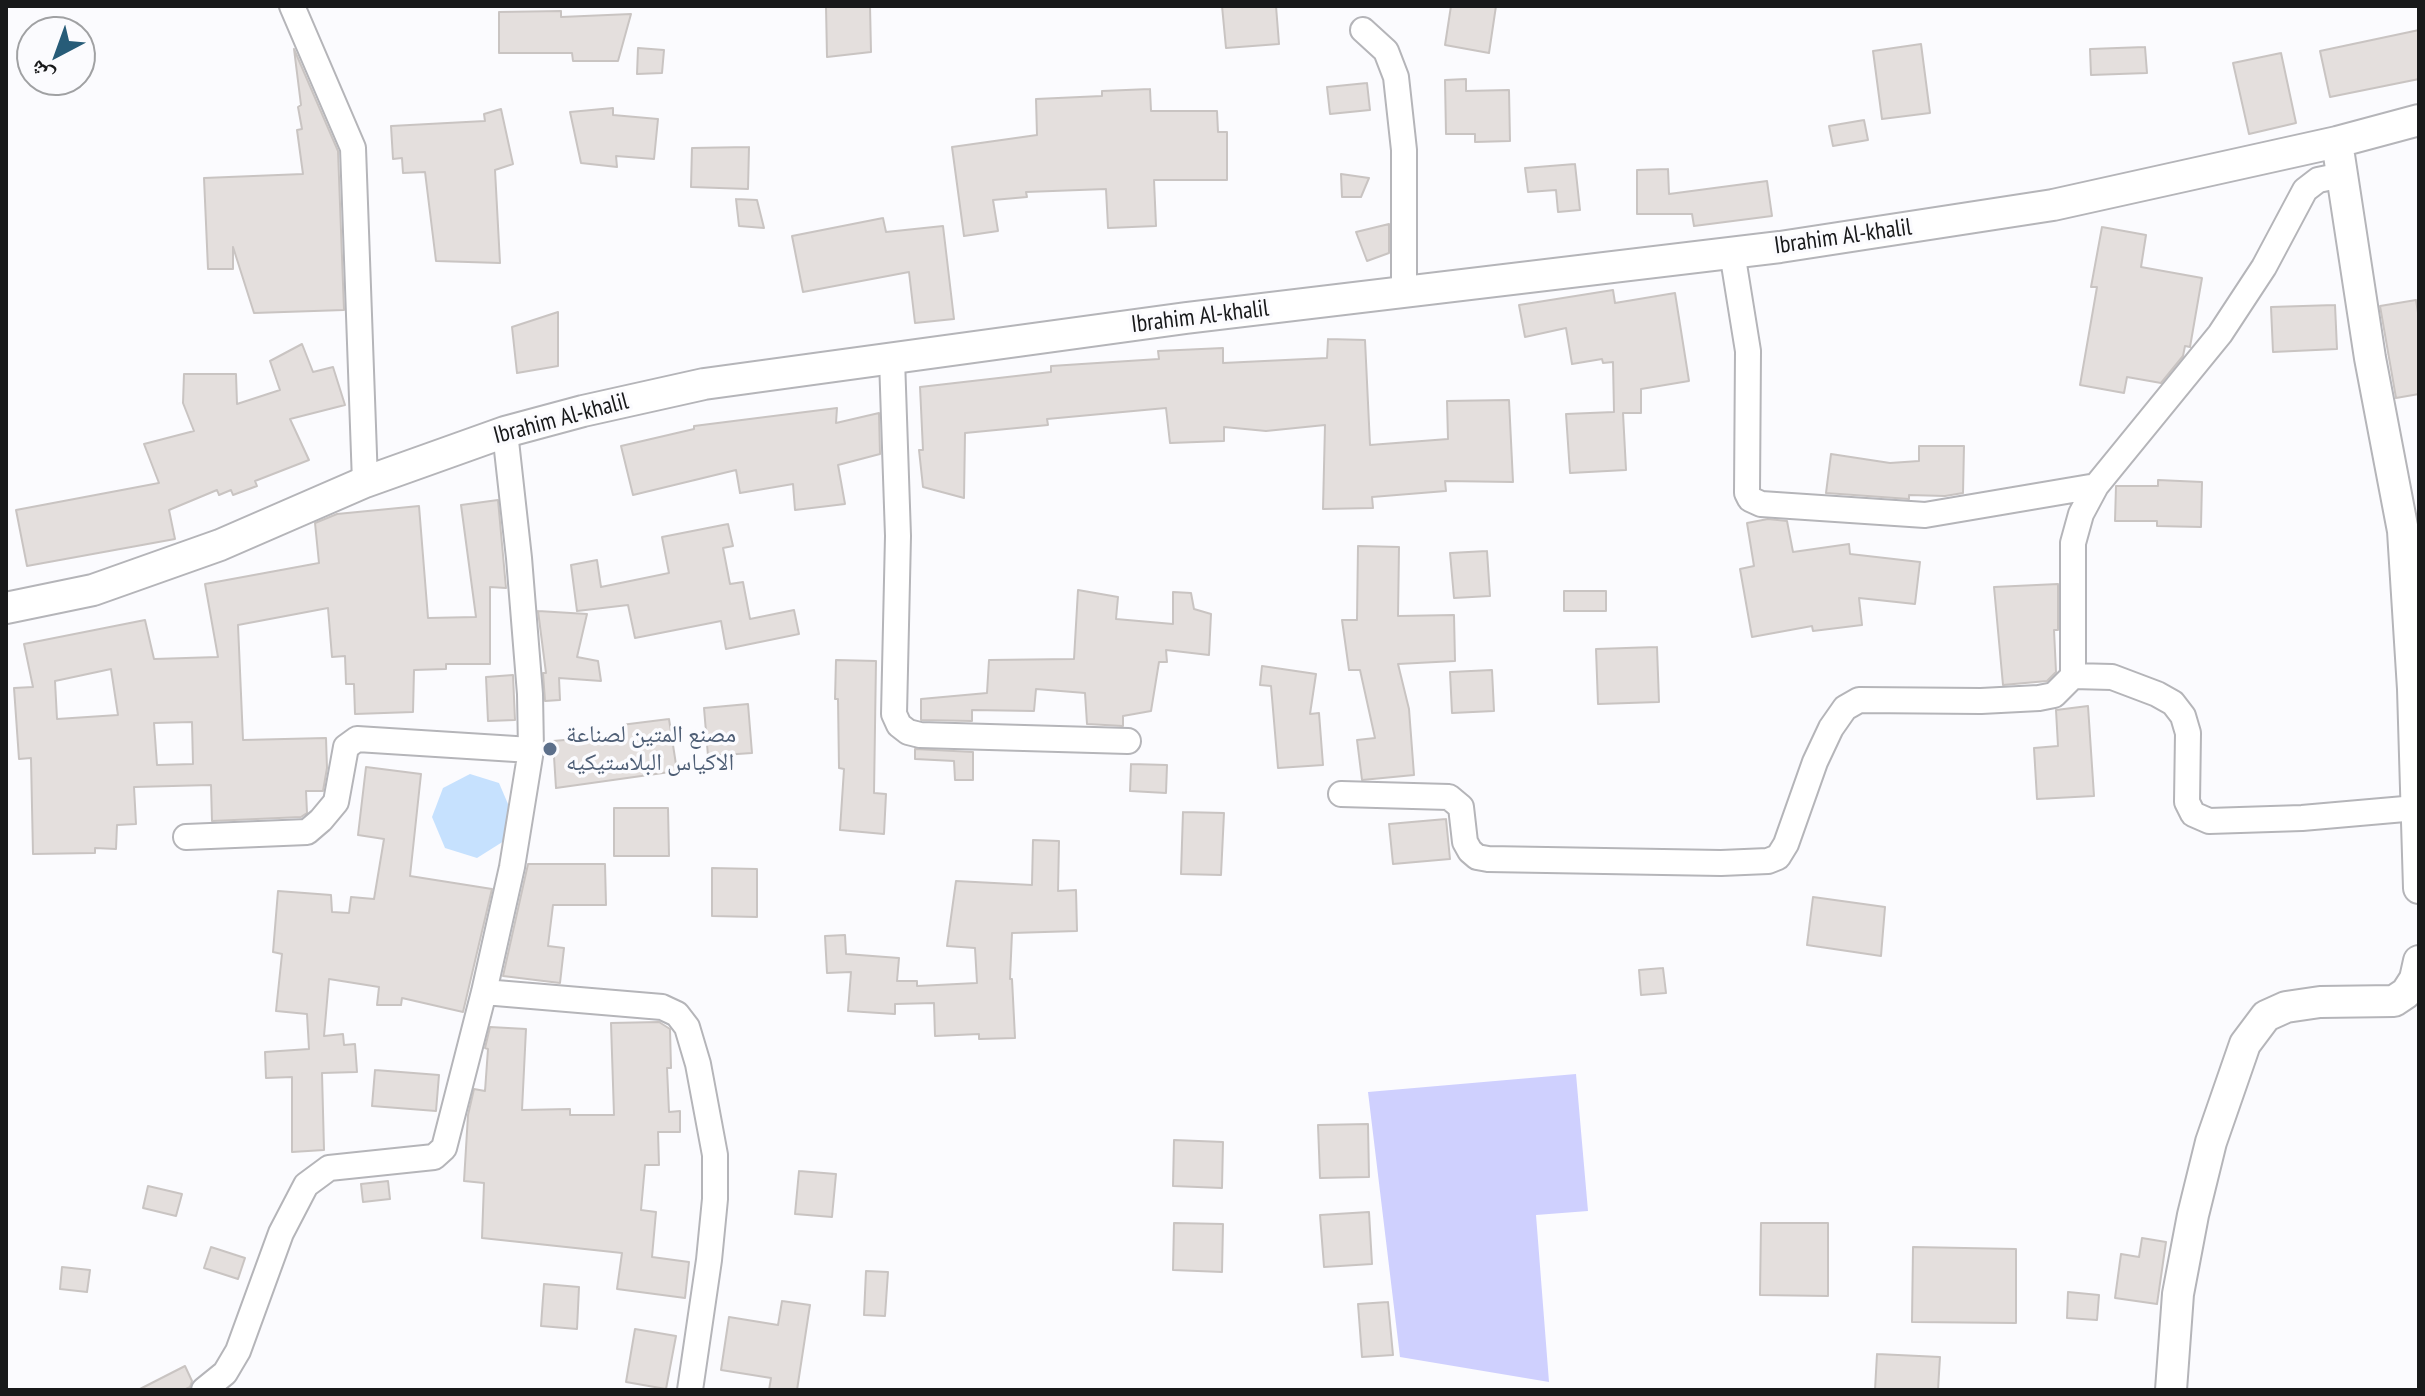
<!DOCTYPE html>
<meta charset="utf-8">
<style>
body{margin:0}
#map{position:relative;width:2425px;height:1396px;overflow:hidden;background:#fbfbfe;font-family:"PT Sans Narrow","Noto Naskh Arabic",sans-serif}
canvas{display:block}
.frame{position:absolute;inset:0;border:8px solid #18191a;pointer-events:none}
.north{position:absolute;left:16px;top:16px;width:80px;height:80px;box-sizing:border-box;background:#fbfbfe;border:2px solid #a0a1a3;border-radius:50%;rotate:221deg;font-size:22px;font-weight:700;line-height:32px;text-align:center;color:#18191a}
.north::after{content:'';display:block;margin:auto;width:28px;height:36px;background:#275c78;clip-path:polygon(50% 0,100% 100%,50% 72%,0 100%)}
</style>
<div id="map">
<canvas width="2425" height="1396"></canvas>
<div class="frame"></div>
<div class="north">ش</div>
</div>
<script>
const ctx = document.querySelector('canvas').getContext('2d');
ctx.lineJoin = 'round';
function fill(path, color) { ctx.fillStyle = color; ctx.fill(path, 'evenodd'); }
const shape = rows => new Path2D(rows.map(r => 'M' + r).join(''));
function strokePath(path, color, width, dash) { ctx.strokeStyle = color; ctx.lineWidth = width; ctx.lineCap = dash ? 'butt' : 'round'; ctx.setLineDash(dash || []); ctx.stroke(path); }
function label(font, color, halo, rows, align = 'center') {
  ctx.font = font + ' "PT Sans Narrow","Noto Naskh Arabic",sans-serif'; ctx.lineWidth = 7; ctx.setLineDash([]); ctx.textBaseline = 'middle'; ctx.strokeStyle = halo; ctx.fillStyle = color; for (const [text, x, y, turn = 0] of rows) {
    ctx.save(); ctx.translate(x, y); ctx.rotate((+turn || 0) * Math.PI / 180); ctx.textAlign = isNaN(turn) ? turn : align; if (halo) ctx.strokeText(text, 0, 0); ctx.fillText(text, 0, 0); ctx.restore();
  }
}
const green = shape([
 [1576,1074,1588,1211,1536,1215,1549,1382,1400,1357,1368,1092]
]);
const water = shape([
 [470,774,499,783,511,811,504,841,477,858,445,848,432,817,443,788]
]);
const building = shape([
 [826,6,870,6,871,52,827,57,826,6],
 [1222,6,1276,6,1279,44,1226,48,1222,6],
 [1451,6,1496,6,1489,53,1445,45,1451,6],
 [561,11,561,17,631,14,618,61,573,61,572,53,499,53,499,12,561,11],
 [2419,30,2419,79,2330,97,2320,51,2419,30],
 [1921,44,1930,113,1882,119,1873,51,1921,44],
 [2145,47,2147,73,2091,75,2090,49,2145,47],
 [638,48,664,50,662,73,637,74,638,48],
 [294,49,338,151,344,310,254,313,233,247,233,269,208,269,204,178,303,174,297,130,302,129,298,107,301,105,294,49],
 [2281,53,2296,123,2249,134,2233,63,2281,53],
 [1466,79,1466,91,1509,90,1510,141,1475,142,1475,134,1446,134,1445,80,1466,79],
 [1367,83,1370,110,1330,114,1327,87,1367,83],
 [1150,89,1151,111,1217,111,1218,132,1227,132,1227,180,1154,180,1156,226,1108,228,1106,189,1026,192,1027,197,993,200,998,231,964,236,952,147,1037,135,1036,99,1102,96,1102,91,1150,89],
 [613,108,613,115,658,119,654,159,616,156,617,167,581,163,570,112,613,108],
 [501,109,513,164,495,170,500,263,436,261,425,172,403,173,402,158,393,159,391,126,485,121,484,114,501,109],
 [1864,120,1868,140,1833,146,1829,126,1864,120],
 [749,147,748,189,691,187,692,148,749,147],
 [1575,164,1580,210,1558,212,1556,190,1528,192,1525,168,1575,164],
 [1668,169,1669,194,1767,181,1772,216,1694,226,1692,214,1637,214,1637,170,1668,169],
 [1341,174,1369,178,1361,197,1342,197,1341,174],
 [736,199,757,200,764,228,739,226,736,199],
 [883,218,886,232,943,226,954,319,915,323,909,272,803,292,792,236,883,218],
 [1389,224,1389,253,1367,261,1356,232,1389,224],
 [2102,227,2146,235,2141,267,2202,278,2190,347,2185,346,2183,356,2161,383,2127,377,2124,393,2080,385,2097,287,2091,287,2102,227],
 [1613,290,1615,303,1675,293,1689,381,1641,389,1641,413,1623,413,1626,470,1570,473,1566,414,1614,412,1613,362,1603,363,1602,359,1572,364,1566,328,1525,337,1519,305,1613,290],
 [2416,300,2419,319,2419,394,2396,398,2380,306,2416,300],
 [2335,305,2337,349,2273,352,2271,307,2335,305],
 [558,312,558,366,517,373,512,327,558,312],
 [1328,339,1365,340,1370,445,1448,439,1447,401,1509,400,1513,482,1445,481,1446,491,1372,497,1373,508,1323,509,1325,425,1266,431,1224,427,1224,441,1170,443,1166,408,1047,419,1048,425,965,433,964,498,923,487,919,450,923,450,920,387,1051,372,1051,366,1159,359,1158,351,1223,348,1223,363,1327,358,1328,339],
 [302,344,313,372,333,367,345,405,290,419,309,460,255,481,257,486,233,495,231,490,219,495,217,490,169,510,175,539,27,566,16,510,159,483,144,444,194,431,183,403,184,374,236,374,237,404,280,390,270,361,302,344],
 [837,408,836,423,879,413,880,454,838,465,845,504,795,510,793,484,740,493,736,470,633,495,621,446,694,429,694,426,837,408],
 [1919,446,1964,446,1963,493,1945,496,1909,495,1909,499,1826,493,1831,454,1890,463,1919,461,1919,446],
 [2158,480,2202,482,2201,527,2157,526,2157,521,2115,521,2116,486,2158,486,2158,480],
 [498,500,506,588,490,587,490,664,446,664,446,669,414,670,413,712,355,714,354,684,346,684,345,656,332,657,328,608,238,625,243,740,326,738,327,768,323,791,306,791,307,813,301,817,212,821,211,785,134,787,136,824,117,825,116,849,95,848,95,853,33,854,31,758,19,759,14,688,33,687,24,644,145,620,154,659,218,657,205,584,319,563,315,523,337,514,419,506,428,618,476,617,461,505,498,500],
 [111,669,118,715,57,719,55,681,111,669],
 [192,722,193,764,157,765,154,723,192,722],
 [1768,519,1787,521,1793,552,1849,544,1850,554,1920,562,1915,604,1859,598,1862,625,1813,631,1812,626,1752,637,1740,569,1754,566,1747,523,1768,519],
 [728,524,733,546,723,548,730,584,743,582,750,619,794,610,799,634,726,649,721,621,635,638,628,605,577,611,571,565,597,560,601,587,669,573,662,537,728,524],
 [1358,546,1399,547,1398,616,1454,615,1455,661,1398,664,1409,709,1414,775,1362,780,1357,740,1375,738,1360,670,1349,670,1342,620,1357,620,1358,546],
 [1487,551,1490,596,1454,598,1450,553,1487,551],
 [2058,584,2058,630,2054,630,2056,672,2047,681,2003,685,1994,587,2058,584],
 [1078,590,1118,597,1116,619,1173,624,1173,592,1191,593,1194,609,1211,614,1209,655,1166,650,1167,662,1159,662,1151,711,1123,716,1123,726,1087,724,1085,693,1036,689,1034,711,972,710,972,721,921,720,921,699,987,693,989,660,1074,659,1078,590],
 [1564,591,1606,591,1606,611,1564,611,1564,591],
 [538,611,587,614,577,657,598,661,601,681,559,678,560,700,545,701,543,673,546,673,538,611],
 [1657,647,1659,702,1598,704,1596,649,1657,647],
 [836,660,876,661,874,793,886,794,884,834,840,830,844,769,839,768,838,699,835,699,836,660],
 [1262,666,1316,674,1310,714,1319,713,1323,765,1278,768,1271,686,1260,685,1262,666],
 [1492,670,1494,711,1452,713,1450,672,1492,670],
 [513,675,515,720,488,721,486,677,513,675],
 [748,704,752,753,708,756,704,708,748,704],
 [2088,706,2094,796,2037,799,2034,748,2058,746,2056,710,2088,706],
 [669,719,677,771,556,788,553,741,622,735,621,725,669,719],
 [915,749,973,752,973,780,955,780,954,761,915,759,915,749],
 [1131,764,1167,765,1166,793,1130,791,1131,764],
 [366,767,421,774,410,876,492,889,463,1012,402,998,401,1005,377,1005,379,987,329,979,324,1036,343,1034,344,1045,355,1044,357,1072,322,1073,324,1150,292,1152,292,1077,266,1078,265,1052,309,1049,307,1014,276,1011,282,954,273,952,278,891,331,895,332,912,349,913,351,897,374,899,384,839,358,835,366,767],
 [614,808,668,808,669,856,614,856,614,808],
 [1183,812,1224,813,1221,875,1181,874,1183,812],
 [1446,819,1450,859,1393,864,1389,824,1446,819],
 [1033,840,1059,841,1058,891,1076,890,1077,931,1012,933,1010,979,1012,979,1015,1038,979,1039,979,1034,935,1036,934,1003,895,1004,895,1014,848,1011,851,972,827,973,825,936,845,935,846,954,899,958,897,981,917,981,917,986,977,983,975,948,947,946,956,881,1032,885,1033,840],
 [528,864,605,864,606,905,553,905,548,946,564,948,560,983,503,976,528,864],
 [712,868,757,869,757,917,712,916,712,868],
 [1813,897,1885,907,1881,956,1807,945,1813,897],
 [1663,968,1666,993,1641,995,1639,970,1663,968],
 [659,1022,670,1029,671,1068,667,1068,669,1112,680,1111,680,1132,658,1132,659,1165,645,1165,641,1210,656,1212,652,1257,689,1262,685,1298,617,1289,622,1253,482,1238,484,1183,464,1181,468,1115,474,1089,485,1091,488,1049,485,1048,490,1027,526,1029,522,1110,570,1109,570,1115,614,1115,611,1023,659,1022],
 [375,1070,439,1075,436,1111,372,1106,375,1070],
 [1368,1124,1369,1177,1320,1178,1318,1125,1368,1124],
 [1174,1140,1223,1142,1222,1188,1173,1186,1174,1140],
 [799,1171,836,1174,832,1217,795,1214,799,1171],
 [388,1181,390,1199,363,1202,361,1184,388,1181],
 [148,1186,182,1194,176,1216,143,1208,148,1186],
 [1369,1212,1372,1264,1324,1267,1320,1215,1369,1212],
 [1174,1223,1223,1224,1222,1272,1173,1270,1174,1223],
 [1761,1223,1828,1223,1828,1296,1760,1295,1761,1223],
 [2142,1238,2166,1242,2157,1304,2115,1298,2121,1254,2139,1257,2142,1238],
 [211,1247,245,1258,238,1279,204,1268,211,1247],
 [1913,1247,2016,1249,2016,1323,1912,1322,1913,1247],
 [62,1267,90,1270,87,1292,60,1289,62,1267],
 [866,1271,888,1272,885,1316,864,1315,866,1271],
 [544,1284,579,1287,577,1329,541,1326,544,1284],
 [2068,1292,2099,1295,2097,1320,2067,1318,2068,1292],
 [782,1301,810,1305,797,1390,769,1390,771,1378,721,1370,729,1317,778,1325,782,1301],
 [1388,1302,1393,1355,1362,1357,1358,1304,1388,1302],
 [635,1329,676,1336,666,1389,626,1382,635,1329],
 [1877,1354,1940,1357,1938,1390,1875,1390,1877,1354],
 [185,1366,192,1381,190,1387,184,1390,138,1390,185,1366]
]);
const minor = shape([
 [292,6,353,148,365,482],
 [1363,30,1386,51,1396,77,1404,150,1404,291],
 [1732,252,1748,351,1747,493,1750,499,1761,504,1925,515,2096,486],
 [892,359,898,536,894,714,899,725,908,732,920,735,1128,741],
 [2073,676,2112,677,2157,694,2173,703,2183,716,2188,733,2187,802,2193,814,2209,821,2302,818,2416,808],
 [1341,794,1449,797,1461,807,1465,842,1470,851,1477,857,1488,859,1721,863,1768,861,1778,857,1786,844,1815,762,1831,728,1845,708,1859,700,1981,701,2039,698,2054,695,2073,676,2073,543,2081,514,2096,486,2220,334,2264,267,2305,190,2318,180,2342,175],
 [186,837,307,832,321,820,336,802,346,747,357,739,531,750],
 [484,992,662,1007,677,1014,687,1027,698,1064,715,1155,715,1199,709,1260,690,1390],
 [204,1390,225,1373,238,1351,281,1233,306,1185,329,1168,434,1157,444,1148,484,992,512,867,531,750,530,694,519,558,505,432]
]);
const tertiary = shape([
 [2337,142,2370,358,2403,531,2413,689,2419,888],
 [6,608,93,590,220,545,365,482,505,432,583,411,704,384,1186,318,1780,247,2053,205,2337,142,2419,120],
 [2171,1390,2178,1294,2193,1215,2211,1142,2245,1044,2266,1016,2286,1007,2320,1002,2394,1001,2406,993,2415,979,2419,961]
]);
const markers = [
 [550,749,8,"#5c6f8a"]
];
const streetNames = [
 ["Ibrahim Al-khalil",1843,237,-8],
 ["Ibrahim Al-khalil",1200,317,-7],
 ["Ibrahim Al-khalil",561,419,-15]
];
const serviceNames = [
 ["مصنع المتين لصناعة",566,735],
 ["الاكياس البلاستيكيه",566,763]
];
fill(green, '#cfd0fe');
fill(water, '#c6e1fe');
fill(building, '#e4dfdd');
strokePath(building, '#c9c4c2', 2);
strokePath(minor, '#b5b5b9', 28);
strokePath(tertiary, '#b5b5b9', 34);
strokePath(minor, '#fff', 24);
strokePath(tertiary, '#fff', 30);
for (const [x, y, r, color] of markers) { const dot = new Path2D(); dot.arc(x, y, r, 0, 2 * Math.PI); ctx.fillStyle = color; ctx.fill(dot); strokePath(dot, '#fbfbfe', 3); }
label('24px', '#18191a', '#fbfbfe', streetNames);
label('24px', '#4e5e75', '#fbfbfe', serviceNames, 'left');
</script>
